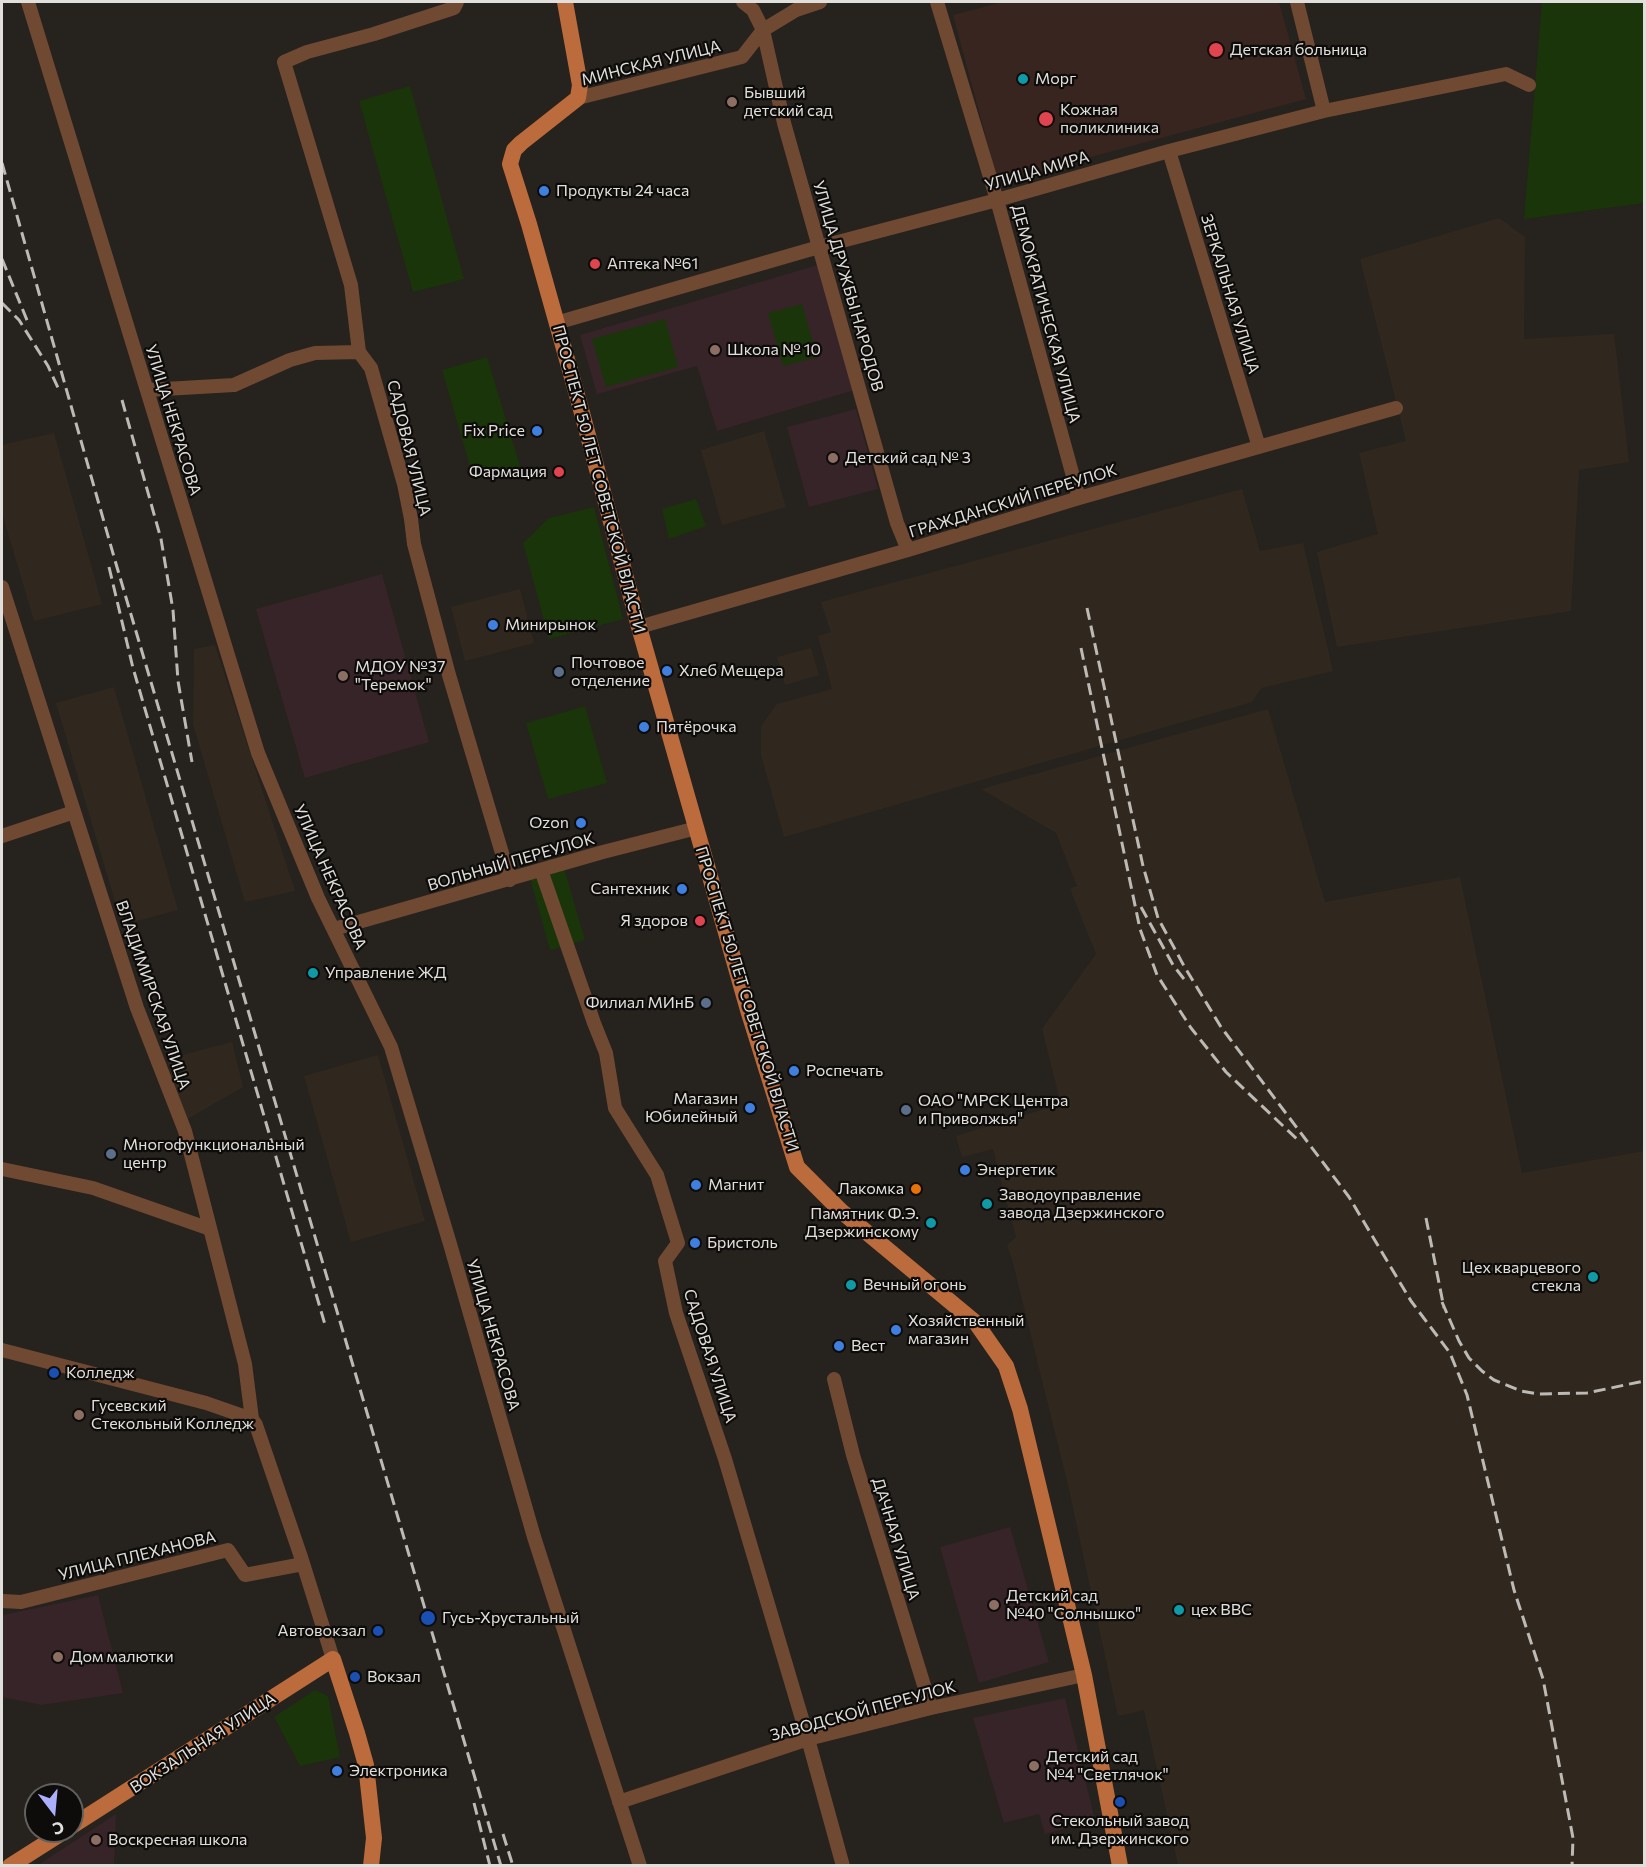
<!DOCTYPE html>
<meta charset="utf-8">
<style>
body{margin:0}
#map{position:relative;width:1646px;height:1867px;overflow:hidden;background:#26221d;font-family:Commissioner,sans-serif}
canvas{display:block}
.frame{position:absolute;inset:0;border:3px solid #e1dfdb;pointer-events:none}
.north{position:absolute;left:24px;top:1783px;width:60px;height:60px;box-sizing:border-box;background:#0e0c0a;border:2px solid #62605e;border-radius:50%;rotate:164deg;font-size:16px;font-weight:700;line-height:24px;text-align:center;color:#e1dfdb}
.north::after{content:'';display:block;margin:auto;width:21px;height:27px;background:#aab0fb;clip-path:polygon(50% 0,100% 100%,50% 72%,0 100%)}
</style>
<div id="map">
<canvas width="1646" height="1867"></canvas>
<div class="frame"></div>
<div class="north">С</div>
</div>
<script>
const ctx = document.querySelector('canvas').getContext('2d');
ctx.lineJoin = 'round';
function fill(path, color) { ctx.fillStyle = color; ctx.fill(path, 'evenodd'); }
const shape = rows => new Path2D(rows.map(r => 'M' + r).join(''));
function strokePath(path, color, width, dash) { ctx.strokeStyle = color; ctx.lineWidth = width; ctx.lineCap = dash ? 'butt' : 'round'; ctx.setLineDash(dash || []); ctx.stroke(path); }
function label(font, color, halo, rows, align = 'center') {
  ctx.font = font + ' Commissioner,sans-serif'; ctx.lineWidth = 4.5; ctx.setLineDash([]); ctx.textBaseline = 'middle'; ctx.strokeStyle = halo; ctx.fillStyle = color; for (const [text, x, y, turn = 0] of rows) {
    ctx.save(); ctx.translate(x, y); ctx.rotate((+turn || 0) * Math.PI / 180); ctx.textAlign = isNaN(turn) ? turn : align; if (halo) ctx.strokeText(text, 0, 0); ctx.fillText(text, 0, 0); ctx.restore();
  }
}
const built = shape([
 [1499,218,1525,237,1524,339,1614,334,1629,462,1579,470,1571,611,1337,647,1317,552,1378,534,1359,453,1406,441,1360,259],
 [764,431,786,507,722,525,701,450],
 [54,433,102,604,34,621,2,513,2,445],
 [1242,489,1260,551,1303,543,1333,671,1261,688,1252,702,784,837,761,755,761,726,777,704,832,689,818,636,831,632,821,602],
 [520,589,534,643,465,661,451,607],
 [215,645,295,891,245,902,193,724,194,649],
 [811,648,819,675,785,685,777,657],
 [114,687,178,910,122,925,56,703],
 [1268,709,1325,902,1460,877,1522,1173,1644,1151,1644,1865,1178,1865,1144,1710,1118,1716,1068,1485,1012,1259,1007,1245,1016,1237,993,1149,962,1157,956,1136,1061,1104,1042,1029,1096,954,1070,889,1077,886,1056,833,981,789],
 [232,1042,243,1087,184,1121,167,1059],
 [378,1055,425,1221,351,1242,304,1076]
]);
const education = shape([
 [821,264,858,389,717,431,697,366,597,394,580,335],
 [856,409,878,489,809,507,787,427],
 [382,574,429,742,305,778,256,609],
 [1010,1527,1049,1662,979,1683,940,1547],
 [98,1595,123,1693,41,1705,2,1697,2,1622,3,1615],
 [1065,1698,1095,1820,1045,1834,1039,1814,1004,1823,973,1718],
 [116,1814,114,1865,38,1865]
]);
const medical = shape([
 [1003,2,1279,2,1306,99,998,182,953,15]
]);
const green = shape([
 [1542,2,1644,2,1644,203,1524,219],
 [410,86,464,279,413,292,359,101],
 [802,304,817,357,783,366,768,313],
 [665,319,678,367,606,387,592,339],
 [487,357,520,466,474,480,442,370],
 [696,499,706,526,669,539,662,509],
 [594,507,623,619,549,639,523,543,549,518],
 [585,706,607,783,548,799,526,723],
 [564,868,585,940,550,950,530,878],
 [315,1690,328,1696,340,1757,300,1766,274,1717]
]);
const minor = shape([
 [28,2,258,753,318,898,391,1047,450,1244,534,1537,640,1866],
 [457,2,454,8,374,34,307,52,284,62,351,285,359,352,371,368,404,484,411,519,414,544,449,675,510,880],
 [743,2,753,10,763,30,784,123,897,523,908,550],
 [937,2,997,200,1079,498],
 [1297,2,1324,111],
 [578,98,742,57,763,30,796,10,820,2],
 [1169,151,1259,447],
 [556,323,819,247,997,200,1169,151,1324,111,1506,74,1529,85],
 [147,390,234,385,290,360,315,353,359,352],
 [2,587,137,1008,185,1131,245,1364,252,1419],
 [639,627,908,550,1079,498,1396,408],
 [2,836,74,812],
 [541,870,594,1023,606,1053,615,1108,657,1175,678,1243,665,1261,676,1313,725,1459,808,1739,843,1866],
 [334,929,603,852,697,828],
 [2,1169,93,1188,210,1229],
 [2,1350,206,1403,252,1419,256,1425,301,1557,333,1659],
 [834,1379,853,1455,931,1708],
 [2,1601,21,1602,228,1550,245,1575,303,1564],
 [619,1802,808,1739,931,1708,1084,1675]
]);
const major = shape([
 [565,2,580,85,578,98,521,143,514,150,510,164,529,224,582,413,639,627,748,1010,797,1167,841,1211,976,1323,1006,1366,1020,1409,1084,1675,1120,1866],
 [72,1826,333,1659,357,1733,366,1765,374,1838,371,1866],
 [10,1866,65,1831]
]);
const rail = shape([
 [2,163,114,557,501,1866],
 [2,259,29,325],
 [2,303,19,320,48,366,59,390],
 [122,400,161,539,173,610,178,681,192,762],
 [109,567,133,668,326,1328],
 [1087,608,1143,866,1158,918,1184,966,1221,1027,1349,1197,1411,1301,1450,1353,1467,1395,1514,1590,1543,1679,1573,1838,1572,1866],
 [1081,648,1140,929,1157,975,1191,1028,1226,1072,1299,1141],
 [1141,907,1173,965,1184,979],
 [1426,1218,1444,1308],
 [1442,1302,1459,1341,1469,1358,1482,1371,1494,1380,1521,1391,1539,1394,1587,1393,1644,1381],
 [474,1803,490,1866],
 [503,1834,513,1866]
]);
const markers = [
 [1216,50,8,"#e0444e"],
 [1023,79,6,"#0f9aa8"],
 [732,102,6,"#8d6e63"],
 [1046,119,8,"#e0444e"],
 [544,191,6,"#3f7fe0"],
 [595,264,6,"#e0444e"],
 [715,350,6,"#8d6e63"],
 [537,431,6,"#3f7fe0"],
 [833,458,6,"#8d6e63"],
 [559,472,6,"#e0444e"],
 [493,625,6,"#3f7fe0"],
 [667,671,6,"#3f7fe0"],
 [559,672,6,"#5c6f8a"],
 [343,676,6,"#8d6e63"],
 [644,727,6,"#3f7fe0"],
 [581,823,6,"#3f7fe0"],
 [682,889,6,"#3f7fe0"],
 [700,921,6,"#e0444e"],
 [313,973,6,"#0f9aa8"],
 [706,1003,6,"#5c6f8a"],
 [794,1071,6,"#3f7fe0"],
 [750,1108,6,"#3f7fe0"],
 [906,1110,6,"#5c6f8a"],
 [111,1154,6,"#5c6f8a"],
 [965,1170,6,"#3f7fe0"],
 [696,1185,6,"#3f7fe0"],
 [916,1189,6,"#e8710a"],
 [987,1204,6,"#0f9aa8"],
 [931,1223,6,"#0f9aa8"],
 [695,1243,6,"#3f7fe0"],
 [1593,1277,6,"#0f9aa8"],
 [851,1285,6,"#0f9aa8"],
 [896,1330,6,"#3f7fe0"],
 [839,1346,6,"#3f7fe0"],
 [54,1373,6,"#1a4fb4"],
 [79,1415,6,"#8d6e63"],
 [994,1605,6,"#8d6e63"],
 [1179,1610,6,"#0f9aa8"],
 [428,1618,8,"#1a4fb4"],
 [378,1631,6,"#1a4fb4"],
 [58,1657,6,"#8d6e63"],
 [355,1677,6,"#1a4fb4"],
 [1034,1766,6,"#8d6e63"],
 [337,1771,6,"#3f7fe0"],
 [1120,1802,6,"#1a4fb4"],
 [96,1840,6,"#8d6e63"]
];
const poiNames = [
 ["Детская больница",1230,50],
 ["Морг",1035,79],
 ["Бывший",744,93],
 ["детский сад",744,111],
 ["Кожная",1060,110],
 ["поликлиника",1060,128],
 ["Продукты 24 часа",556,191],
 ["Аптека №61",607,264],
 ["Школа № 10",727,350],
 ["Fix Price",525,431,"right"],
 ["Детский сад № 3",845,458],
 ["Фармация",547,472,"right"],
 ["Минирынок",505,625],
 ["Почтовое",571,663],
 ["отделение",571,681],
 ["МДОУ №37",355,667],
 ["\"Теремок\"",355,685],
 ["Хлеб Мещера",679,671],
 ["Пятёрочка",656,727],
 ["Ozon",569,823,"right"],
 ["Сантехник",670,889,"right"],
 ["Я здоров",688,921,"right"],
 ["Управление ЖД",325,973],
 ["Филиал МИнБ",694,1003,"right"],
 ["Роспечать",806,1071],
 ["Магазин",738,1099,"right"],
 ["Юбилейный",738,1117,"right"],
 ["ОАО \"МРСК Центра",918,1101],
 ["и Приволжья\"",918,1119],
 ["Многофункциональный",123,1145],
 ["центр",123,1163],
 ["Энергетик",977,1170],
 ["Магнит",708,1185],
 ["Лакомка",904,1189,"right"],
 ["Заводоуправление",999,1195],
 ["завода Дзержинского",999,1213],
 ["Памятник Ф.Э.",919,1214,"right"],
 ["Дзержинскому",919,1232,"right"],
 ["Бристоль",707,1243],
 ["Цех кварцевого",1581,1268,"right"],
 ["стекла",1581,1286,"right"],
 ["Вечный огонь",863,1285],
 ["Хозяйственный",908,1321],
 ["магазин",908,1339],
 ["Вест",851,1346],
 ["Колледж",66,1373],
 ["Гусевский",91,1406],
 ["Стекольный Колледж",91,1424],
 ["Детский сад",1006,1596],
 ["№40 \"Солнышко\"",1006,1614],
 ["цех ВВС",1191,1610],
 ["Гусь-Хрустальный",442,1618],
 ["Автовокзал",366,1631,"right"],
 ["Дом малютки",70,1657],
 ["Вокзал",367,1677],
 ["Детский сад",1046,1757],
 ["№4 \"Светлячок\"",1046,1775],
 ["Электроника",349,1771],
 ["Стекольный завод",1120,1821,"center"],
 ["им. Дзержинского",1120,1839,"center"],
 ["Воскресная школа",108,1840]
];
const streetNames = [
 ["МИНСКАЯ УЛИЦА",651,63,-14],
 ["УЛИЦА МИРА",1037,171,-16],
 ["УЛИЦА ДРУЖБЫ НАРОДОВ",848,286,74],
 ["ЗЕРКАЛЬНАЯ УЛИЦА",1230,294,73],
 ["ДЕМОКРАТИЧЕСКАЯ УЛИЦА",1046,314,75],
 ["УЛИЦА НЕКРАСОВА",173,420,73],
 ["САДОВАЯ УЛИЦА",409,448,76],
 ["ПРОСПЕКТ 50 ЛЕТ СОВЕТСКОЙ ВЛАСТИ",599,479,75],
 ["ГРАЖДАНСКИЙ ПЕРЕУЛОК",1013,501,-17],
 ["ВОЛЬНЫЙ ПЕРЕУЛОК",511,862,-16],
 ["УЛИЦА НЕКРАСОВА",330,877,66],
 ["ВЛАДИМИРСКАЯ УЛИЦА",153,995,71],
 ["ПРОСПЕКТ 50 ЛЕТ СОВЕТСКОЙ ВЛАСТИ",747,999,73],
 ["УЛИЦА НЕКРАСОВА",493,1335,74],
 ["САДОВАЯ УЛИЦА",710,1356,72],
 ["ДАЧНАЯ УЛИЦА",896,1539,73],
 ["УЛИЦА ПЛЕХАНОВА",137,1556,-14],
 ["ЗАВОДСКОЙ ПЕРЕУЛОК",863,1711,-15],
 ["ВОКЗАЛЬНАЯ УЛИЦА",203,1743,-33]
];
fill(built, '#30281e');
fill(education, '#372429');
fill(medical, '#382520');
fill(green, '#1a3509');
strokePath(minor, '#704933', 14);
strokePath(major, '#bc6b3c', 16);
strokePath(rail, '#bdbab6', 3, [12, 6]);
for (const [x, y, r, color] of markers) { const dot = new Path2D(); dot.arc(x, y, r, 0, 2 * Math.PI); ctx.fillStyle = color; ctx.fill(dot); strokePath(dot, '#0e0c0a', 2); }
label('16px', '#e1dfdb', '#0e0c0a', poiNames, 'left');
label('16px', '#e1dfdb', '#0e0c0a', streetNames);
</script>
